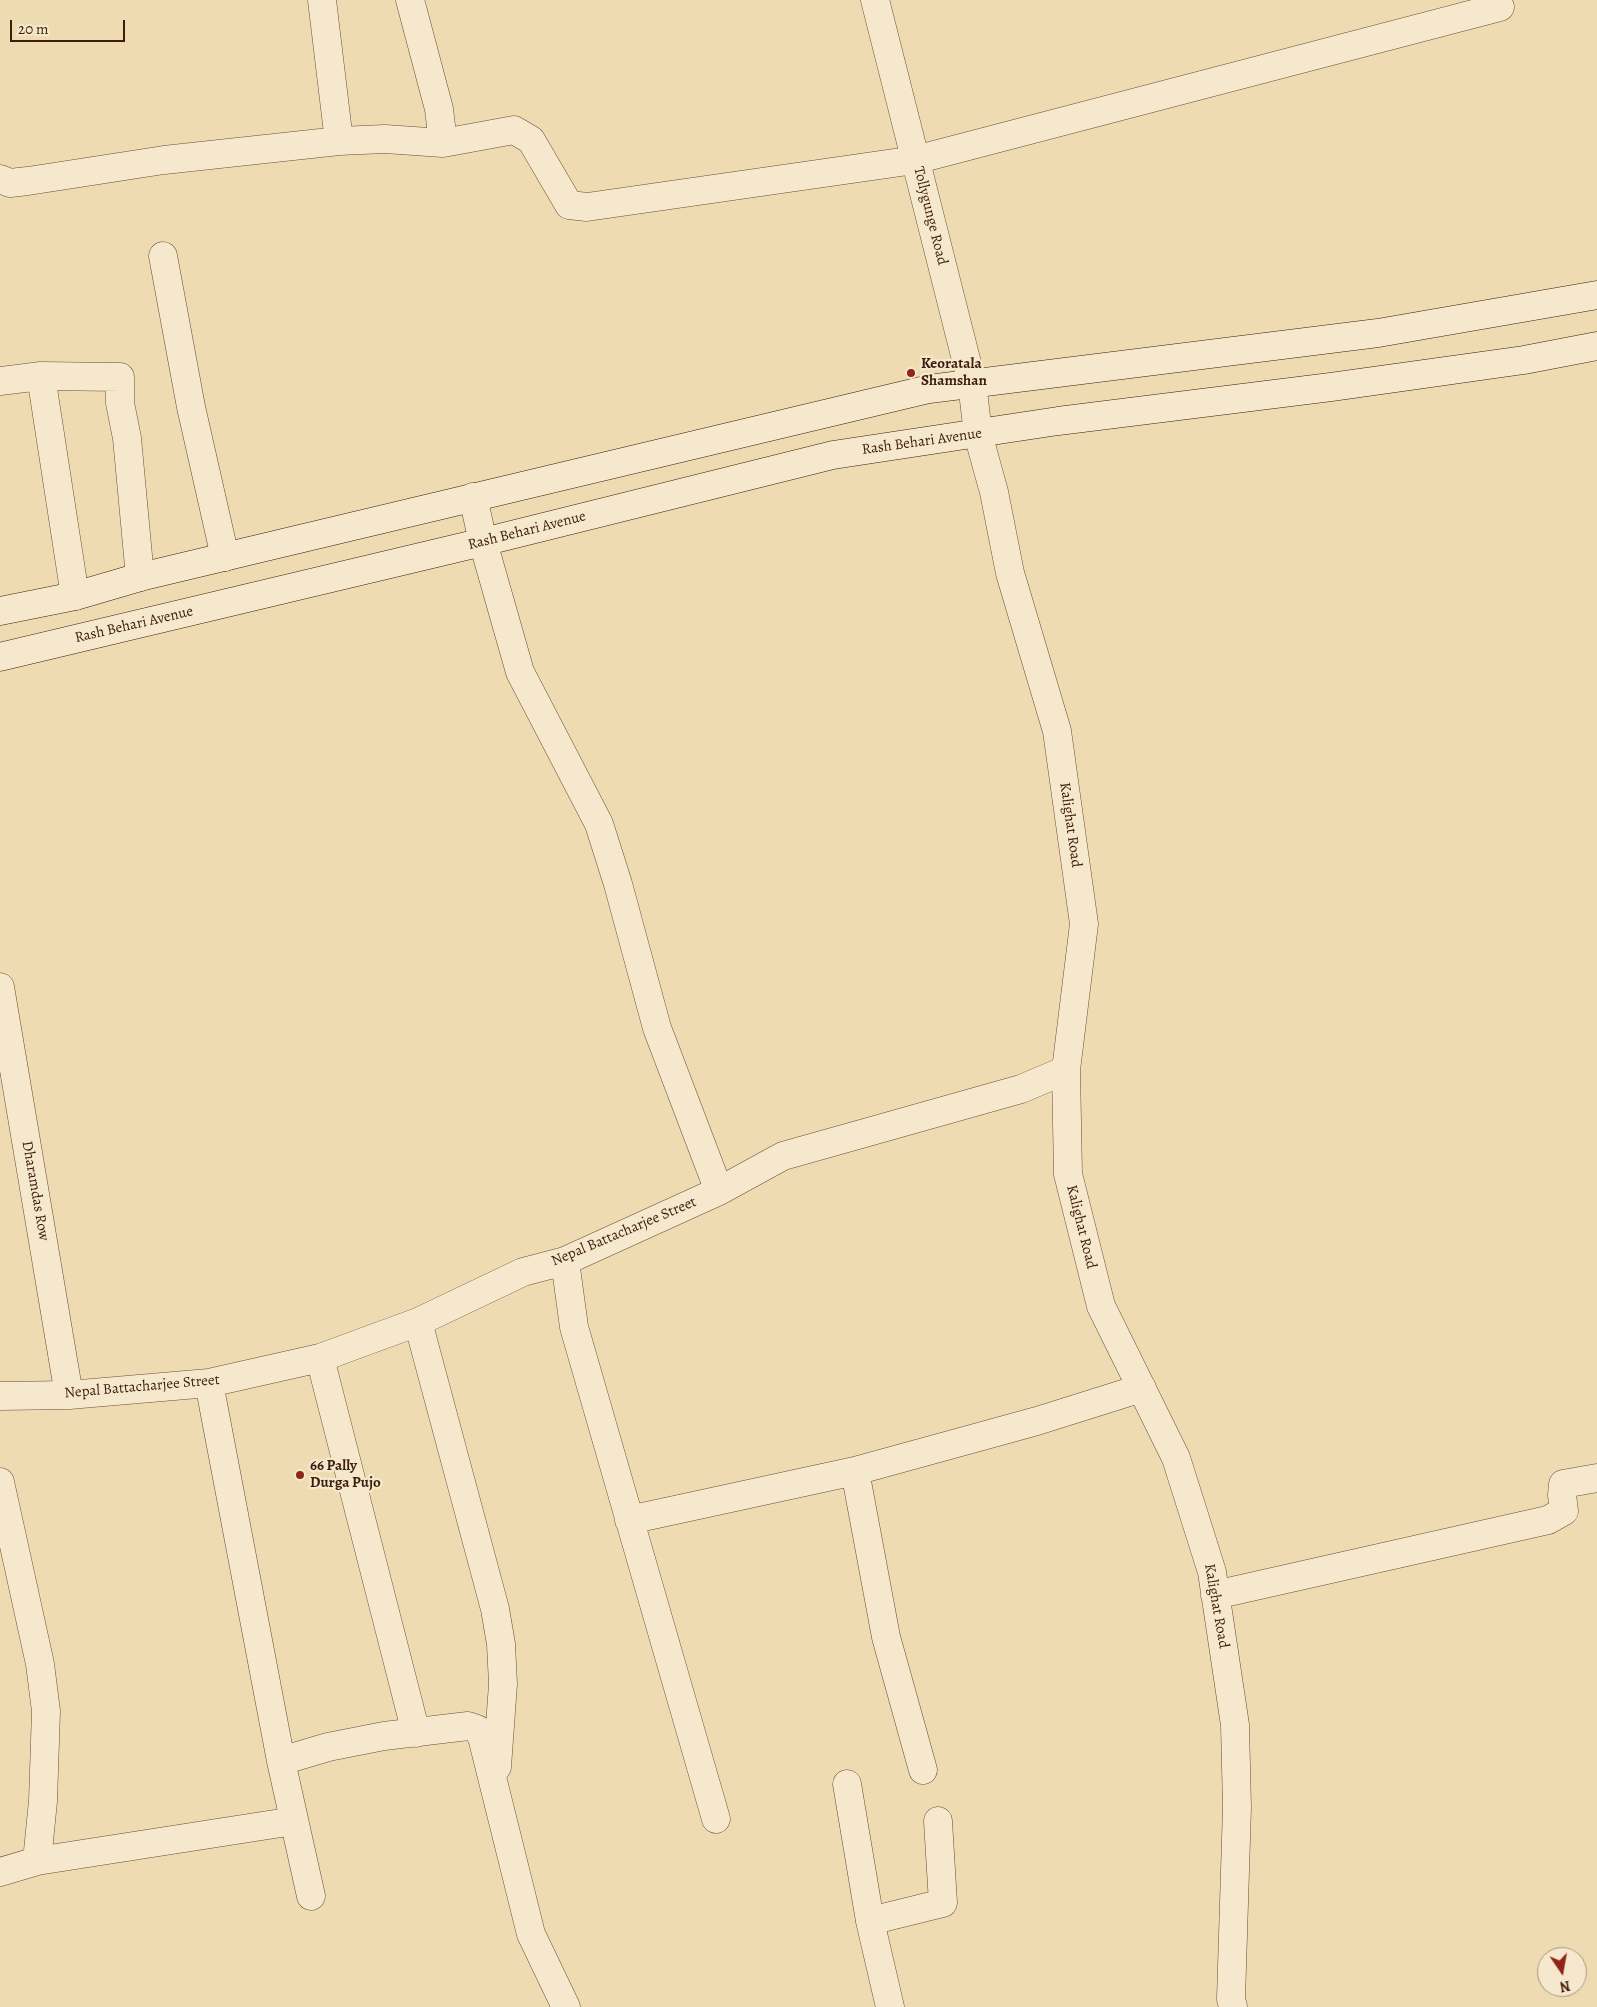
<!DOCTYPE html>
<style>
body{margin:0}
#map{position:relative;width:1597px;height:2007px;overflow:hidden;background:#efdbb1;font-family:Alegreya,serif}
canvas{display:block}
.north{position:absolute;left:1537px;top:1947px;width:50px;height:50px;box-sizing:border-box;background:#f5e8cc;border:1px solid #ab967f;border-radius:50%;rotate:168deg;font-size:14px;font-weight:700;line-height:20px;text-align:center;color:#3d1c0c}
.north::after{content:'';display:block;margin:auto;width:18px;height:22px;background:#8f2418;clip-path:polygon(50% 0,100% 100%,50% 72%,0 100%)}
.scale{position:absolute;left:10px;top:20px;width:115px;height:22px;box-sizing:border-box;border:2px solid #3d1c0c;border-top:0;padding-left:6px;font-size:15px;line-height:18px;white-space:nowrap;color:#3d1c0c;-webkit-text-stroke:4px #f5e8cc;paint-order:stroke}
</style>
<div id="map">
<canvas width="1597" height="2007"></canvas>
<div class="north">N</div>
<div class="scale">20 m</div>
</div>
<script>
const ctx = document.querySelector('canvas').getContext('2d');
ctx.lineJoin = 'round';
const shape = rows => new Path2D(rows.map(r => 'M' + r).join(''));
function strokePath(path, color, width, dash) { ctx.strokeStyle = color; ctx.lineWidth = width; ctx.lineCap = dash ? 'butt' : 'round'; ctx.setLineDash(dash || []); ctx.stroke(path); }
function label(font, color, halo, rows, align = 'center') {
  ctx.font = font + ' Alegreya,serif'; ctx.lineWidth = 4.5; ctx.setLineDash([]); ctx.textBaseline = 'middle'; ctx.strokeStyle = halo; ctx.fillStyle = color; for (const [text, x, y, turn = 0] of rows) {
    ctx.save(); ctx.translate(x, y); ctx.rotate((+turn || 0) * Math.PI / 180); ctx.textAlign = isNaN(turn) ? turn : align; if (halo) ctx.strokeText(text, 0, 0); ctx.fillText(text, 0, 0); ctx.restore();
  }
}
const minor = shape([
 [322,0,339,141],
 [443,143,514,130,531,140,569,205,587,207,915,160,1500,7],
 [0,179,10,183,28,181,164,160,339,141,385,139,443,143,439,109,410,0],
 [163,256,191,407,225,557],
 [41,376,75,596],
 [0,381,41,376,120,377,120,403,127,438,140,577],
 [978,434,994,492,1010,573,1057,731,1084,924,1066,1070,1068,1174,1101,1306,1176,1458,1212,1572,1235,1725,1237,1807,1231,1999,1233,2007],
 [473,497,483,542,520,672,599,824,618,884,657,1028,719,1191],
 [0,987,69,1395],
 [565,1261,574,1327,716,1819],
 [418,1322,495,1609,501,1644,503,1684,497,1767],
 [320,1358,416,1733],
 [209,1383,281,1761,311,1896],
 [0,1396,69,1395,209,1383,320,1358,418,1322,523,1272,565,1261,719,1191,783,1156,1021,1089,1066,1070],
 [855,1471,886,1637,923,1770],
 [0,1482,40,1664,46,1711,43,1801,37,1861],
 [629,1520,855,1471,1037,1421,1142,1388],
 [1215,1595,1548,1520,1564,1511,1562,1495,1563,1484,1597,1478],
 [281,1761,328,1747,384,1736,468,1726,477,1729,482,1737,531,1934,566,2007],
 [847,1784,870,1921],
 [0,1872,37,1861,294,1821],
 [890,2007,870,1921,943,1903,938,1821]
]);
const tertiary = shape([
 [875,0,972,383,978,434]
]);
const secondary = shape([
 [0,611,75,596,140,577,929,389,1378,333,1597,295],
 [0,657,483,542,833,455,1058,421,1331,387,1524,360,1597,346]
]);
const markers = [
 [911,373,5,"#8f2418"],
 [300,1475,5,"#8f2418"]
];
const streetNames = [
 ["Tollygunge Road",930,216,76],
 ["Rash Behari Avenue",922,442,-8],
 ["Rash Behari Avenue",527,531,-14],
 ["Rash Behari Avenue",134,625,-13],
 ["Kalighat Road",1070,825,82],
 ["Dharamdas Row",35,1191,80],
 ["Kalighat Road",1081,1227,76],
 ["Nepal Battacharjee Street",624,1232,-23],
 ["Nepal Battacharjee Street",142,1387,-5],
 ["Kalighat Road",1216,1606,80]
];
const poiNames = [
 ["Keoratala",921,364],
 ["Shamshan",921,381],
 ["66 Pally",310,1466],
 ["Durga Pujo",310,1483]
];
strokePath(minor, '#6a4c35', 29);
strokePath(tertiary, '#6a4c35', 29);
strokePath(secondary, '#3d1c0c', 29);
strokePath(minor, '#f5e8cc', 28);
strokePath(tertiary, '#f5e8cc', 28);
strokePath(secondary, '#f5e8cc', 28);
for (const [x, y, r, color] of markers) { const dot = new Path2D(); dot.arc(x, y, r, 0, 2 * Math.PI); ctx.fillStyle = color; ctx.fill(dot); strokePath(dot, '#f5e8cc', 2); }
label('15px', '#3d1c0c', '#f5e8cc', streetNames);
label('bold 15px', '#3d1c0c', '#f5e8cc', poiNames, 'left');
</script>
